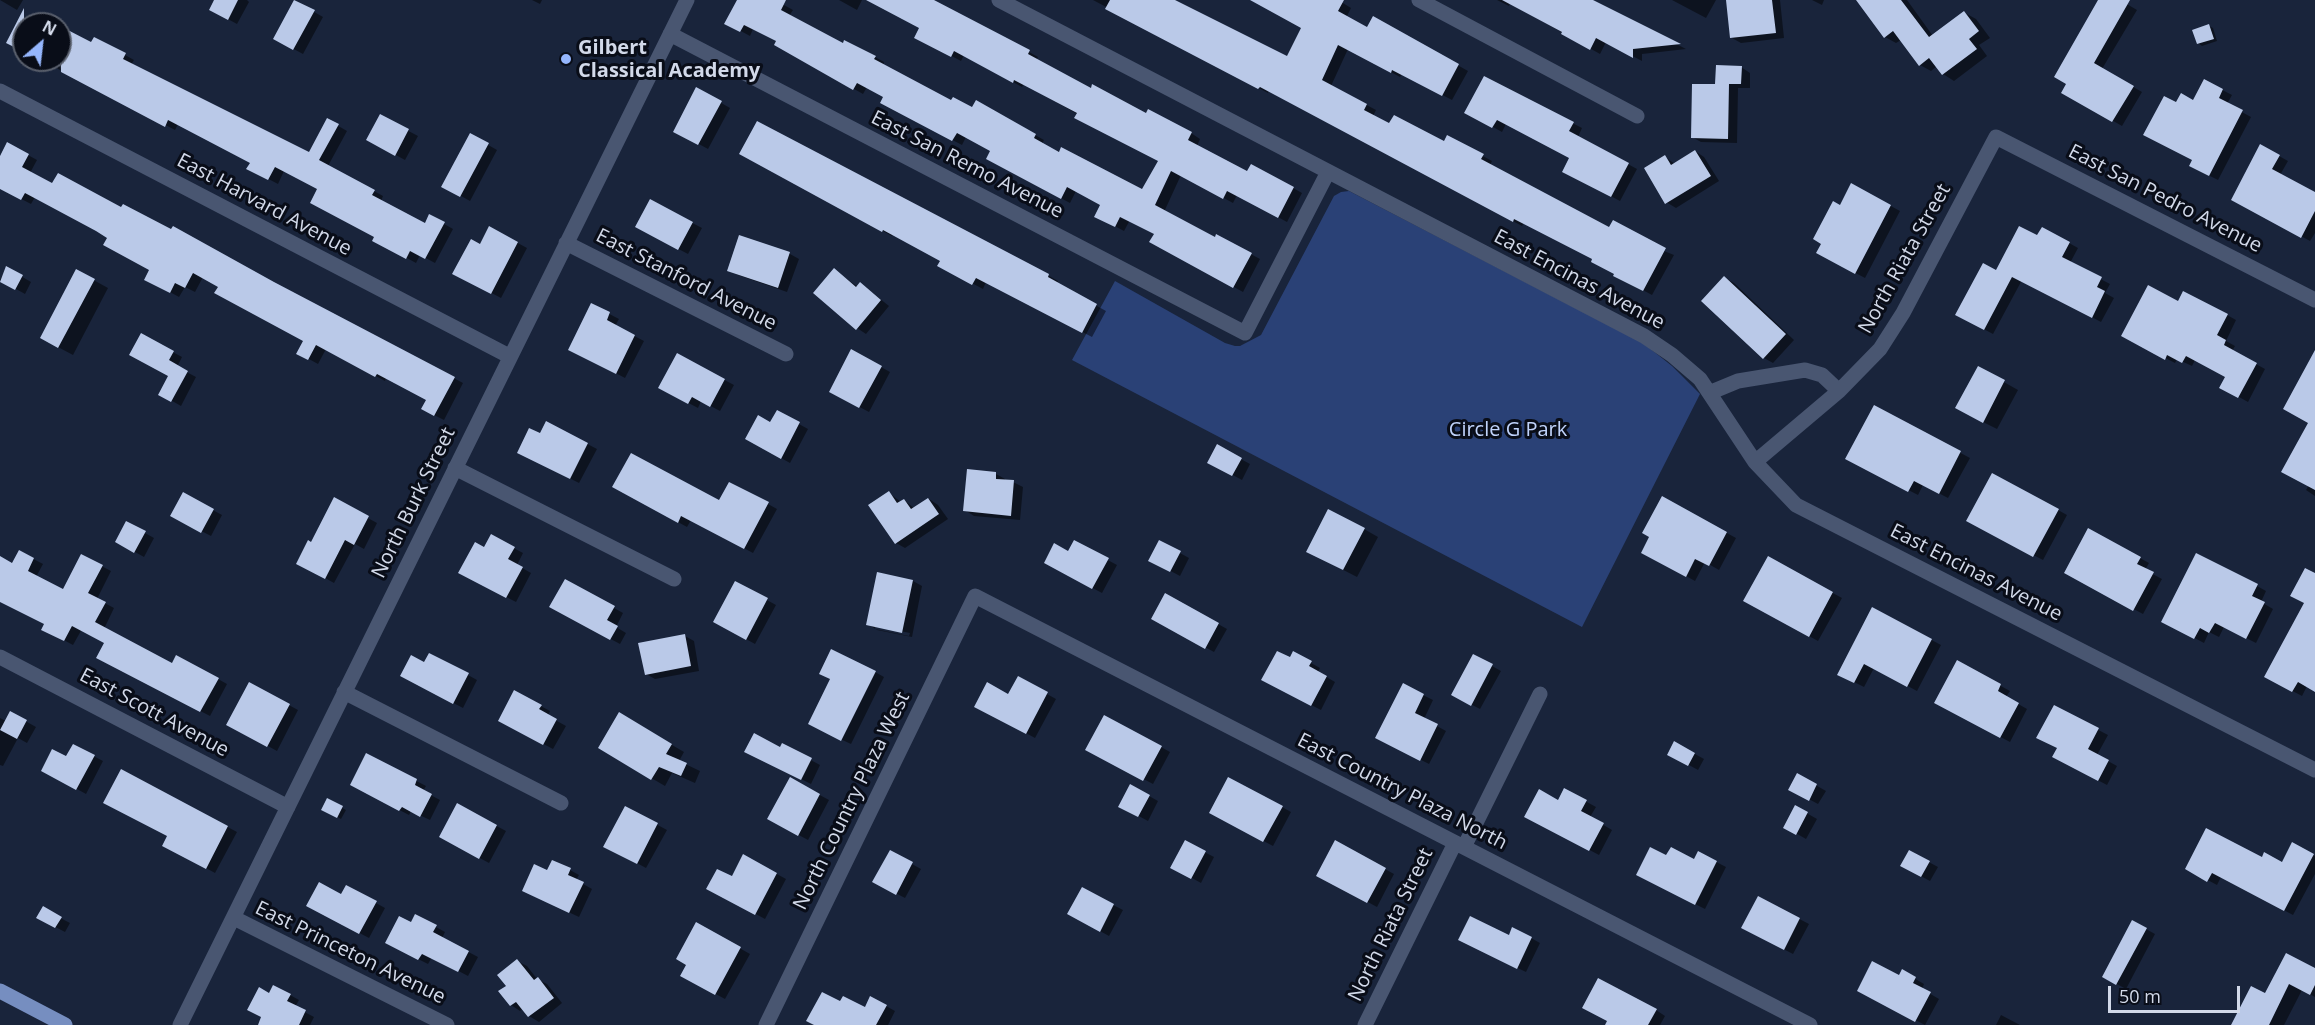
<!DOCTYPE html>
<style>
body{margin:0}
#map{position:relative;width:2315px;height:1025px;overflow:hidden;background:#19243b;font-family:"Open Sans",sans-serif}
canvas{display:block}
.north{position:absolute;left:12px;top:12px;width:60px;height:60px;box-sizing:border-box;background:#090d18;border:2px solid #595f6c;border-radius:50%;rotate:28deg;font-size:16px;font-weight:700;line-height:24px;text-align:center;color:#d2d9e9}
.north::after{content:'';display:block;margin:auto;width:21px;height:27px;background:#95b6fd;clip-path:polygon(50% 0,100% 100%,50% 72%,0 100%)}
.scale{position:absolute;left:2108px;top:986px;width:132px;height:27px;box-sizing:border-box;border:3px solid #d2d9e9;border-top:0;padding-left:8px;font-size:18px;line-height:21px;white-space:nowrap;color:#d2d9e9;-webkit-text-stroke:4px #090d18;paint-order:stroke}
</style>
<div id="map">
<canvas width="2315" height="1025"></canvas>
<div class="north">N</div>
<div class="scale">50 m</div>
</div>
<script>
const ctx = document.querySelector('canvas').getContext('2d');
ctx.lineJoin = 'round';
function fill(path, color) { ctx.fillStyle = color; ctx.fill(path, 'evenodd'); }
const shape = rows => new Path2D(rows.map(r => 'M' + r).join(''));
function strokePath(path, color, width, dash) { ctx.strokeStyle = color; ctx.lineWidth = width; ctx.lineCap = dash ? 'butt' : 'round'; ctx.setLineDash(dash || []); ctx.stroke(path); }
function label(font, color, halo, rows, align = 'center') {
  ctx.font = font + ' "Open Sans",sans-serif'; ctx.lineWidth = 6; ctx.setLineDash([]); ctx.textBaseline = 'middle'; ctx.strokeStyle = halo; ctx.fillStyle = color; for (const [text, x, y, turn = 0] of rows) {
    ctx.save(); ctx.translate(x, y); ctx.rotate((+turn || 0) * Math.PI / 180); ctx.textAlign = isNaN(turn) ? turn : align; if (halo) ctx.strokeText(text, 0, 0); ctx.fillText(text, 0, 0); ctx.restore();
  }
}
const green = shape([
 [1349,191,1643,343,1672,366,1700,394,1582,627,1072,360,1115,281,1225,343,1235,346,1240,346,1261,335,1334,196,1341,192]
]);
const shadow = shape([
 [0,0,23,0,17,10],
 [216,0,247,0,249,2,237,24,211,10],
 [532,0,542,0,540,4],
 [738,0,775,0,793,10,789,16,843,45,845,42,875,57,884,62,883,66,952,102,973,109,976,102,1044,140,1042,144,1143,191,1159,160,1024,84,1022,87,964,55,961,61,925,42,921,28,868,0,930,0,1029,52,1038,57,1036,60,1091,90,1146,115,1148,111,1191,133,1200,139,1197,146,1248,173,1293,188,1302,193,1287,222,1237,195,1233,203,1181,175,1164,212,1215,239,1217,236,1260,259,1243,292,1151,242,1155,234,1130,220,1124,231,1096,216,1102,205,1076,191,1070,203,997,164,992,151,966,137,962,145,891,108,885,96,867,87,863,94,776,45,778,41,753,29,750,36,726,23],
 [839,0,862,0,857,10],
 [1093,0,1167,0,1287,58,1303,27,1252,0,1338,0,1351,8,1346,18,1368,29,1374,18,1468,71,1452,100,1402,74,1400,77,1348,49,1331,86,1376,110,1373,116,1390,125,1444,143,1448,137,1492,161,1490,165,1609,229,1674,255,1652,295,1615,275,1616,274,1594,259,1524,223,1522,226,1269,90,1268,93],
 [1497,0,1591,0,1686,49,1642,54,1642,61,1606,42,1600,54,1510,3,1509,6],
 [1672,0,1716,0,1706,18],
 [1728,0,1780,0,1784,38,1741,43,1732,38],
 [1812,0,1824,0,1822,5],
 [1860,0,1907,0,1933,36,1965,13,1976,19,1990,38,1979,45,1987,56,1954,81,1943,74,1937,66,1931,71,1920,65,1901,40,1896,43,1885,37],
 [2100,0,2120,0,2137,10,2102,69,2142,92,2122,126,2063,92],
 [295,1,323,17,303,54,275,39],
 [21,16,37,24,24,24,24,51],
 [44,19,52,24,41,24],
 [2209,26,2213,28,2217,41,2202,46,2198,43],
 [60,29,91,46,125,55,134,60,131,65,309,154,328,120,347,131,328,166,383,196,381,201,425,225,430,216,453,229,435,263,420,255,416,263,374,240,375,237,319,189,284,171,278,184,257,173,251,163,178,124,175,130,41,60,60,60],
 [1741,67,1750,73,1750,88,1738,88,1737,143,1701,142,1692,137,1717,86],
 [1484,78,1582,128,1578,137,1637,169,1620,201,1573,176,1571,158,1506,124,1502,132,1466,112],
 [2205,81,2232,95,2227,104,2251,117,2218,180,2200,171,2194,160,2177,104,2194,102],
 [697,89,730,108,708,149,675,131],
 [380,116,418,136,405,160,368,140],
 [757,123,1049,276,1058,281,1057,284,1106,311,1092,337,986,282,983,289,949,271,942,260,893,234,892,236,741,154],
 [471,135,497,150,470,201,443,186],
 [8,144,37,160,30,173,53,185,122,209,274,283,463,383,444,420,432,414,428,400,386,378,385,381,326,349,318,364,298,353,305,341,203,277,195,292,185,287,179,297,146,279,151,270,109,237,35,197,31,204,0,188,0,159],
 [2261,146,2288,161,2280,175,2315,194,2315,233,2310,241,2233,199],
 [1695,151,1704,157,1719,181,1676,208,1666,202,1665,157,1675,164],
 [1852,185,1900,211,1865,278,1827,258,1841,207],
 [650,201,702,228,688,254,646,232],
 [490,228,527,248,501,298,463,278],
 [740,237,790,254,799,259,787,292,738,275,728,270],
 [2038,237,2069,243,2078,248,2070,263,2110,284,2105,293,2114,298,2101,322,2022,280,1993,334,1957,315],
 [7,268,31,282,25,294,0,280],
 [834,270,858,287,860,284,869,290,889,306,866,334,857,328],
 [77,271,108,288,73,355,56,346],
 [1725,278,1734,283,1794,340,1773,363,1764,358],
 [2179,303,2227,315,2236,320,2226,341,2235,346,2232,351,2265,369,2248,402,2221,387,2227,376,2195,360,2192,366,2177,359,2175,363,2132,341],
 [592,305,619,319,615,326,644,341,625,378,579,354],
 [141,335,182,357,177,367,196,377,181,406,160,394,170,376],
 [852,351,890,372,869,412,831,392],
 [677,355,734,385,720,411,701,401,698,408,660,388],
 [1979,368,2018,390,1997,429,1971,416],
 [2315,371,2315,496,2306,490,2309,485],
 [1875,407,1970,458,1948,498,1923,485,1918,495,1856,463],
 [777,412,808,429,790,463,747,439,771,424],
 [547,423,597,449,579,483,528,457],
 [1217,446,1250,464,1242,480,1218,467],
 [996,474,1005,479,1005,481,1013,482,1023,487,1020,520,974,516,965,510],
 [614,487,719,502,768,504,777,509,753,553,691,520,687,527],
 [889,493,901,502,904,500,915,509,929,499,938,505,948,519,905,548,896,543],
 [183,494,222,515,211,536,172,516],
 [1662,498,1736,538,1719,570,1705,562,1695,581,1643,552,1651,537],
 [335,500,377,523,364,549,355,544,334,583,298,563,311,544],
 [2058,510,2067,515,2043,560,1977,526],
 [127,523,154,538,144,557,117,542],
 [1364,529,1378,537,1357,577,1322,559],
 [2089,530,2149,563,2145,570,2162,579,2143,614,2066,573],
 [491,536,523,553,517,565,531,573,516,602,469,578],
 [1074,542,1117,565,1102,593,1055,568,1068,553],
 [1160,542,1189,558,1180,576,1150,560],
 [20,552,43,564,36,577,63,591,82,556,111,571,97,599,114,608,104,629,172,665,218,679,227,684,210,716,107,663,106,643,82,629,73,645,43,629,46,624,0,600,0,558,13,565],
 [1768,558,1842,598,1818,641,1745,601],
 [566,581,623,613,616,627,626,633,620,644,551,607],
 [913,581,922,586,912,637,877,630,868,624],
 [875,626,910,633,909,636,875,629],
 [736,583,776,605,755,644,715,622],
 [2257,586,2266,591,2261,602,2273,609,2256,643,2224,627,2219,637,2209,632,2204,643,2172,626],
 [1166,595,1227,629,1214,652,1153,619],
 [1873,609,1941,645,1917,691,1874,668,1864,687,1848,679],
 [2315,631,2315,691,2307,686,2302,696,2266,677],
 [685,636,694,641,699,671,655,679,646,674],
 [1293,653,1320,668,1318,672,1335,682,1321,710,1272,685],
 [1474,656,1501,671,1480,709,1453,695],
 [1957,662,2010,691,2006,697,2027,709,2010,742,1945,708],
 [425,664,468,675,477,680,463,708,411,681],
 [875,672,884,677,851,744,819,729],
 [1018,678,1056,699,1035,738,985,711,1009,696],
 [250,684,298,710,277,751,237,729],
 [1403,685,1433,700,1424,719,1446,731,1429,764,1386,742],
 [515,692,550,711,548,716,566,726,553,749,509,726],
 [2054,707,2108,735,2097,755,2117,766,2107,785,2063,762,2059,748],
 [11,713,36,727,27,743,18,738,3,766,0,765,0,718,6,721],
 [619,714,684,752,679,761,700,771,695,783,672,773,665,786,600,748],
 [1675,743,1704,759,1698,770,1669,754],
 [783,745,820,765,811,784,755,756,781,749],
 [74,746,103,761,86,794,43,770,67,758],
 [1161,747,1170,752,1153,784,1096,754],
 [367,755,426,786,423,791,440,800,430,820,411,811,409,815,361,790],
 [122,771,237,832,215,873,173,850,169,836],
 [1798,775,1826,791,1818,804,1790,789],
 [790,779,829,800,808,840,769,819],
 [1131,786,1158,801,1148,821,1120,806],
 [1565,790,1596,807,1590,817,1612,830,1599,855,1535,821,1558,802],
 [328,800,346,810,341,819,323,809],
 [457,805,506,831,489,863,450,842],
 [1282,807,1291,812,1273,846,1220,818],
 [1796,807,1817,819,1806,839,1785,827],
 [626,808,667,830,646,868,605,846],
 [1185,842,1214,857,1201,883,1172,867],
 [1335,842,1394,874,1377,907,1318,875],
 [2293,844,2315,856,2315,874,2293,915,2221,877,2217,885,2187,869,2262,859,2283,864],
 [890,852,921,869,905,898,874,882],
 [1910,852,1938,867,1930,881,1902,866],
 [1699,853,1726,867,1705,909,1647,880,1667,857,1695,861],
 [744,856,786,879,765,919,717,893,732,878],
 [570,870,579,875,576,880,592,889,579,917,532,895],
 [347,887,385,908,369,938,308,906,342,896],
 [1082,889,1123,910,1109,936,1069,914],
 [1759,898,1809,924,1793,954,1752,933],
 [43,909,70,923,65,932,38,918],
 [416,916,445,932,442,938,478,957,468,976,432,957,428,964,396,948],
 [2133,922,2155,934,2126,989,2104,977],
 [697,924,750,954,725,999,682,976,688,964],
 [1509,937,1531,938,1540,943,1526,972,1469,945],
 [517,961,527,966,537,979,547,984,562,1003,539,1022,529,1016,523,1008,520,1011,511,1005,501,991,508,986],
 [2315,970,2315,997,2302,990,2284,1025,2232,1025,2265,995],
 [1902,971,1924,984,1922,989,1939,999,1925,1025,1868,995,1899,977],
 [270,995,290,995,299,1000,295,1007,314,1017,310,1025,268,1025,263,1017],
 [840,1003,865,1009,886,1006,895,1011,888,1025,817,1025],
 [1656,1010,1665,1016,1660,1025,1607,1025],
 [2001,1015,2020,1025,1996,1025]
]);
const building = shape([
 [214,0,238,0,228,20,209,10],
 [294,0,315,10,293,50,273,39],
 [737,0,786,0,781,10,843,43,844,40,876,56,874,59,951,100,953,97,972,107,976,100,1036,134,1034,138,1059,152,1061,147,1142,189,1158,161,1074,118,1077,113,1014,80,1013,83,954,51,951,57,914,38,919,28,866,0,934,0,1030,50,1028,54,1091,88,1092,84,1146,113,1148,109,1192,132,1188,140,1247,171,1251,164,1294,187,1278,218,1227,191,1223,199,1171,171,1155,205,1215,237,1216,234,1252,253,1233,288,1149,242,1154,234,1120,217,1115,227,1094,217,1100,205,1067,187,1061,199,986,159,990,151,957,133,952,141,880,103,883,97,857,83,853,90,774,45,776,41,744,25,740,32,724,24],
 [1110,0,1175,0,1287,56,1301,28,1250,0,1344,0,1338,11,1367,27,1373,16,1459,64,1442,96,1392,70,1391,73,1338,45,1322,80,1367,104,1364,110,1389,123,1394,115,1444,141,1447,135,1484,154,1481,159,1609,227,1613,220,1666,248,1643,291,1613,276,1614,274,1591,262,1592,259,1514,219,1513,222,1260,87,1258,89,1105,9],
 [1502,0,1593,0,1681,44,1633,49,1633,58,1596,38,1590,50,1561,34,1562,32],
 [1726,0,1772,0,1776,33,1730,38],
 [1856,0,1901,0,1929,37,1964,11,1979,31,1969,39,1977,49,1942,75,1929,58,1919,66,1893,31,1884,38],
 [2098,0,2130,0,2094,63,2134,86,2112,122,2061,93,2066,84,2054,77],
 [24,8,24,52,6,43],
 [2209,24,2214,39,2197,44,2192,30],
 [60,26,91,42,94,37,126,53,123,59,309,152,327,118,339,124,319,160,375,190,372,195,425,223,429,214,445,222,425,259,410,251,406,259,372,241,374,237,310,203,317,189,275,167,268,180,246,169,250,163,168,120,165,127,61,72],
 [1716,65,1742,66,1741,84,1729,84,1728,139,1691,138,1692,84,1715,84],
 [1484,76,1574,122,1569,131,1629,163,1611,197,1562,172,1569,158,1497,120,1492,128,1464,113],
 [2204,79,2223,89,2219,98,2243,110,2209,176,2189,166,2192,160,2143,135,2164,96,2176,102,2181,93,2193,100],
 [696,87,722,101,698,145,673,132],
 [380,114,409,129,395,156,366,140],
 [757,121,1049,274,1048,277,1097,304,1082,333,976,278,972,285,937,266,940,261,883,230,882,232,739,154],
 [470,133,489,143,460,197,441,187],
 [7,142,29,154,22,167,52,183,58,173,121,207,123,204,171,229,173,226,274,282,455,377,434,416,421,409,426,400,377,374,375,377,316,345,308,360,296,354,303,341,214,293,218,287,193,273,185,288,175,283,170,293,144,280,149,270,103,245,107,238,96,231,25,193,21,200,0,189,0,156],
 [2260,144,2280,155,2272,169,2315,192,2315,211,2301,238,2231,200],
 [1695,150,1711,176,1665,204,1644,168,1665,155,1671,165],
 [1851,183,1891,205,1855,274,1816,253,1821,244,1813,239,1833,201,1840,205],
 [650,199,693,222,678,250,635,227],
 [489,226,518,242,491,294,452,274,471,239,480,244],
 [2019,226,2037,235,2042,227,2070,242,2062,257,2102,277,2097,287,2105,291,2092,318,2012,277,1984,330,1955,315,1983,263,1996,270],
 [739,235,790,252,778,288,727,271],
 [6,266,23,275,15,290,0,282],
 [834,268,856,287,860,282,881,300,856,330,813,293],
 [76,269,95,279,58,348,40,338],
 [1724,276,1786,334,1763,359,1701,301],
 [2148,285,2178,301,2183,291,2228,314,2217,335,2226,340,2224,345,2257,363,2238,398,2219,388,2225,377,2186,356,2182,363,2167,355,2165,360,2121,336],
 [591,303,610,312,607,320,635,335,616,374,568,350],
 [141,333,174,351,169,360,188,371,171,402,158,395,168,376,129,355],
 [851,349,882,366,859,408,829,392],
 [2315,350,2315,490,2281,472,2308,423,2283,409],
 [677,353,725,379,710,407,692,397,688,404,658,388],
 [1978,366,2005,380,1983,423,1955,408],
 [1874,405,1961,451,1939,494,1914,481,1908,492,1845,459],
 [777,410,800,422,781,459,745,439,758,415,770,422],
 [546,421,588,443,570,479,517,453,529,428,540,433],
 [1217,444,1242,458,1232,476,1207,463],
 [631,453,719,500,729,482,769,502,744,549,681,516,678,523,612,487],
 [967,469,996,472,996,479,1014,480,1011,516,963,511],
 [1992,473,2059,509,2033,557,1966,521],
 [889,491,897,503,904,499,911,509,928,498,939,514,895,544,868,505],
 [183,492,214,509,201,533,170,516],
 [1662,496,1727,532,1709,566,1695,559,1686,577,1641,553,1649,537,1642,533],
 [334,497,369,516,354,545,345,540,325,579,296,564,308,540,311,542],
 [1328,509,1365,528,1343,570,1306,552],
 [126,521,146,531,134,553,115,542],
 [2088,528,2141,557,2137,564,2154,572,2133,611,2064,573],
 [491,534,515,547,508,559,523,567,506,598,458,573,475,542,484,547],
 [1074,540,1109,558,1092,589,1044,563,1054,543,1068,551],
 [1159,540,1181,551,1170,572,1148,561],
 [19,550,34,558,28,571,63,589,81,554,103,565,88,593,106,602,95,622,172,663,176,655,219,678,200,712,96,658,104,643,72,626,64,641,41,630,44,624,0,602,0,556,12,563],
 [2196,553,2258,584,2252,596,2265,602,2246,639,2215,623,2209,633,2200,628,2194,639,2161,622],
 [1768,556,1833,592,1809,637,1743,601],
 [2305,568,2315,573,2315,692,2298,682,2292,692,2264,677,2304,603,2290,596],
 [877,572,913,580,902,633,866,625],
 [565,579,615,606,607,620,618,626,610,640,549,607],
 [735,581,768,598,746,640,713,622],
 [1165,593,1219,623,1205,649,1151,619],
 [1872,607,1932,639,1907,687,1864,664,1854,683,1837,675],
 [685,634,691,666,645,675,638,643],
 [831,649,876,671,841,741,808,724,830,679,819,674],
 [1277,651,1290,657,1293,651,1312,661,1309,666,1327,676,1311,706,1261,680],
 [429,653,469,673,453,704,400,676,411,655,424,662],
 [1473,654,1493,664,1471,706,1451,695],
 [1957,660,2001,684,1998,691,2019,703,2000,738,1934,703],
 [1018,676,1048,692,1026,734,974,707,987,682,1008,694],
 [249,682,290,704,267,747,226,725],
 [1403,683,1424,694,1415,713,1438,724,1420,761,1375,738],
 [514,690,542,705,539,709,557,719,543,745,498,721],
 [2054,705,2099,728,2088,749,2109,760,2098,781,2052,757,2057,748,2036,738],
 [10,711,27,720,17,739,0,730],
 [619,712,672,744,666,754,687,763,681,776,659,767,651,780,598,748],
 [1104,715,1162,746,1143,781,1085,750],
 [754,733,780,747,782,743,812,758,801,780,744,752],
 [1674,741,1695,753,1688,766,1667,755],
 [73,744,95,755,76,790,41,771,52,749,66,756],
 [366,753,417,779,415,785,432,794,420,817,402,807,399,811,350,785],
 [121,769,228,826,206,869,162,846,167,836,103,803],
 [1797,773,1817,784,1809,801,1788,790],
 [790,777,820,794,798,836,767,819],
 [1228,777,1283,806,1263,842,1209,813],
 [1130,784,1150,795,1138,817,1118,807],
 [1564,788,1587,800,1581,811,1604,823,1589,851,1524,817,1539,789,1558,800],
 [327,798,343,806,337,818,321,810],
 [457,803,497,825,479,859,439,837],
 [1795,805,1808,812,1796,835,1783,828],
 [625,806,658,823,637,864,603,847],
 [2206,828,2262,857,2264,852,2282,862,2292,842,2314,854,2284,911,2212,873,2207,882,2185,869],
 [1185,840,1206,851,1191,879,1170,868],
 [1335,840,1386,868,1367,903,1316,876],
 [1650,847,1666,855,1671,847,1694,859,1698,851,1717,861,1695,905,1636,875],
 [890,850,913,862,896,895,872,882],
 [1909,850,1930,861,1921,877,1900,866],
 [743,854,777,873,755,915,706,889,717,869,732,876],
 [552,860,571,868,568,875,584,882,569,913,522,891,534,864,547,870],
 [319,882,341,894,346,885,377,901,359,934,306,906],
 [1082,887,1114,904,1100,932,1067,914],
 [1758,896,1800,918,1784,950,1741,928],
 [43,906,62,917,55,928,36,918],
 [415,914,437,925,433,932,469,951,458,972,422,954,418,960,385,943,399,916,411,922],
 [1470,916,1509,935,1512,927,1532,937,1517,969,1458,940],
 [2132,920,2147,928,2116,985,2102,977],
 [696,922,741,947,715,995,680,976,686,965,676,959],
 [2286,953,2315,968,2315,985,2310,995,2289,984,2269,1025,2231,1025,2251,986,2265,993],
 [517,959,534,980,538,977,554,998,528,1017,516,1002,510,1006,498,991,506,986,497,975],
 [1872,961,1899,975,1902,969,1916,977,1913,983,1931,992,1915,1022,1857,991],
 [1598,978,1657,1009,1648,1025,1605,1025,1607,1021,1582,1008],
 [273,985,291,994,287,1001,306,1010,299,1025,258,1025,261,1017,247,1010,259,987,269,993],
 [822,992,840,1001,843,996,865,1007,870,996,887,1005,876,1025,814,1025,806,1021]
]);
const minor = shape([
 [999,0,1644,336,1672,355,1700,379,1755,462,1796,505,2315,770],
 [1419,0,1637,116],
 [670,34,1245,333,1328,172],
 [0,91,509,356],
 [566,243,786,354],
 [1709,393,1738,381,1805,370,1822,375,1839,391],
 [1755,462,1839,391,1880,349,1903,313,1996,137,2315,300],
 [455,468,674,579],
 [0,657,288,807],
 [344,692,561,803],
 [1464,847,1540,694],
 [234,918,447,1025],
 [180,1025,687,0],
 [766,1025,975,596,1810,1025],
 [1365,1025,1455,843]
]);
const major = shape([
 [0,991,65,1025]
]);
const markers = [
 [566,59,6,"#95b6fd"]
];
const poiNames = [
 ["Gilbert",578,48],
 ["Classical Academy",578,71]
];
const streetNames = [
 ["East San Remo Avenue",967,165,27],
 ["East San Pedro Avenue",2165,199,27],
 ["East Harvard Avenue",264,205,28],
 ["North Riata Street",1905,259,-61],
 ["East Stanford Avenue",686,280,27],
 ["East Encinas Avenue",1579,280,28],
 ["North Burk Street",414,503,-64],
 ["East Encinas Avenue",1976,573,27],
 ["East Scott Avenue",154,713,28],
 ["East Country Plaza North",1402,792,27],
 ["North Country Plaza West",852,801,-64],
 ["North Riata Street",1391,925,-64],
 ["East Princeton Avenue",350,953,26]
];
const parkNames = [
 ["Circle G Park",1508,430]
];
fill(green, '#2a4176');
fill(shadow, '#0007');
fill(building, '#bac9e8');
strokePath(minor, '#495671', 15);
strokePath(major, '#768ec0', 15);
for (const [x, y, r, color] of markers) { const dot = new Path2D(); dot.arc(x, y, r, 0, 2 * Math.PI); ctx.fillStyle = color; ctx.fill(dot); strokePath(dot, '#090d18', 2); }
label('bold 20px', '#d2d9e9', '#090d18', poiNames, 'left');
label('20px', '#d2d9e9', '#090d18', streetNames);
label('20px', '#c0d3fb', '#090d18', parkNames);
</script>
